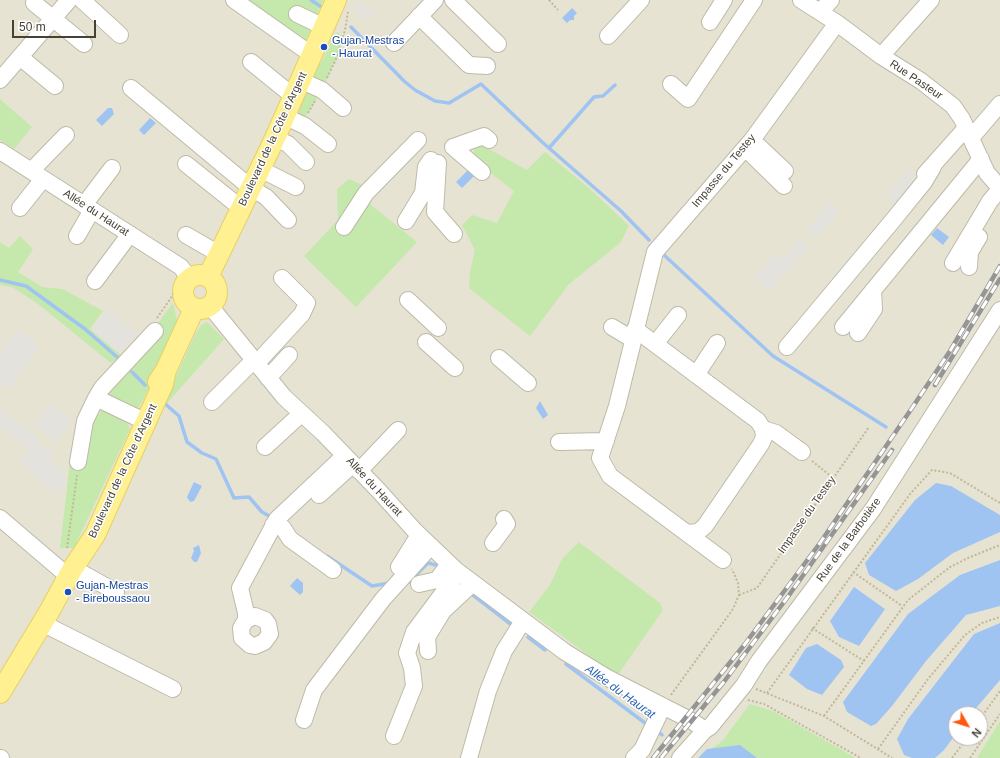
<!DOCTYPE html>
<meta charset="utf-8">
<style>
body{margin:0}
#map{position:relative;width:1000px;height:758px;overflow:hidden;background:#f3f1e5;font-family:Helvetica,sans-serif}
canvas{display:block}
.north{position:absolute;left:948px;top:706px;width:40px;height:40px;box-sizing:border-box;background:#fff;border:1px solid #b5b3ae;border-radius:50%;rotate:129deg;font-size:11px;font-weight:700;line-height:16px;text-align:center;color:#454134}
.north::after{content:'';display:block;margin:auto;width:14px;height:18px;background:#ff5610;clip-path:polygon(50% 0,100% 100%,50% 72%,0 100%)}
.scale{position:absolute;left:12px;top:20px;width:84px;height:18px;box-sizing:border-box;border:2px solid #454134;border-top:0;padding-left:5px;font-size:12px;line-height:14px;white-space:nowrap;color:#454134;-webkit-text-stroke:3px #fff;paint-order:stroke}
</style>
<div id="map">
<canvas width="1000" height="758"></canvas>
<div class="north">N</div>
<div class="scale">50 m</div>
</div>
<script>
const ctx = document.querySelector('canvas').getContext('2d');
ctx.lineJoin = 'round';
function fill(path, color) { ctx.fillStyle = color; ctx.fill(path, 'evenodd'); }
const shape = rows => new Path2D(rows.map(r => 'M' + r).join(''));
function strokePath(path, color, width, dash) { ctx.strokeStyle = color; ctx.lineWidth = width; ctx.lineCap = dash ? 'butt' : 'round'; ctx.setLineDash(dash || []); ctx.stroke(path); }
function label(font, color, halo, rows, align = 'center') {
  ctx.font = font + ' Helvetica,sans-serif'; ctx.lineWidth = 3; ctx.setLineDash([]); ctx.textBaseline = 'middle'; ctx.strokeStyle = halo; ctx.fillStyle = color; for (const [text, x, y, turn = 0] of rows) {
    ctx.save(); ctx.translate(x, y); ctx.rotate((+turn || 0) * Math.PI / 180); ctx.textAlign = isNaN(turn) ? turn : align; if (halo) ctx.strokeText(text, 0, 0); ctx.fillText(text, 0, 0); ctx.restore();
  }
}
const residential = shape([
 [0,0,1000,0,1000,721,977,758,856,758,751,704,722,741,698,758,0,758],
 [956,714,980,714,980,738,956,738]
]);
const green = shape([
 [234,0,323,0,303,47],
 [338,32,343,38,337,57,324,85,313,82,311,75,321,63,335,34],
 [302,89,320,93,303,120,294,117],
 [0,99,32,127,14,149,0,140],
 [473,146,485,147,527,170,545,152,590,189,629,226,620,243,569,284,530,336,469,288,470,272,475,250,462,225,472,215,497,223,514,191,475,161],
 [349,179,362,185,371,205,417,242,356,307,304,256,338,220,337,189],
 [20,236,33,249,18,272,42,287,63,289,103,311,90,329,121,355,111,363,38,304,12,287,0,285,0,242,9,248],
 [173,303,177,320,173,343,139,407,133,410,110,398,109,394,113,387,158,335,158,323],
 [207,322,224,339,160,411,195,335,201,325],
 [105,410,126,421,130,429,74,548,60,548,70,462,84,463,93,422,101,411],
 [579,542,660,603,663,610,617,676,529,612,550,585,562,559],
 [750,704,773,711,856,758,698,758,722,741],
 [1000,721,1000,758,977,758,978,756]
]);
const parking = shape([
 [356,3,369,6,375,12,366,19,356,10],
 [908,169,920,178,897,206,888,198,892,193,890,191],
 [826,201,840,213,816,238,807,230,822,212],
 [800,238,809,246,770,292,754,277,774,253,782,259],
 [108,310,137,334,119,353,91,330],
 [18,329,40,345,7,390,0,385,0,352],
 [51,403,73,420,55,442,34,425],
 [0,409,39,438,36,442,53,452,49,458,66,473,62,479,65,483,64,493,55,486,52,492,20,463,30,449,0,426]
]);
const water = shape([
 [572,8,577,13,574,16,574,20,570,20,567,23,562,18],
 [108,108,112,108,114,114,102,126,96,120],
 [150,118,156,123,144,135,139,130],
 [468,170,474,176,462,188,456,182],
 [937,228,949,237,943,245,931,235],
 [540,401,548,415,543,419,536,408],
 [194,482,202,486,194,501,190,502,187,497],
 [936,483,951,486,1000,515,1000,532,953,553,918,579,896,591,869,575,865,563,915,500],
 [199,545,201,553,197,562,194,562,191,558,194,551,193,548],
 [1000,560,1000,606,966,615,926,661,892,706,876,724,871,726,847,712,843,702,908,614,960,575],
 [297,578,303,583,303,592,300,595,290,586],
 [854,587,885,609,859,646,839,637,830,621],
 [1000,623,1000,680,971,714,956,714,956,734,944,750,935,758,912,758,904,755,897,739,908,719,974,634],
 [817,644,841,660,844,667,822,695,807,689,789,675,806,648],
 [740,745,757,758,698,758,707,749]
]);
const stream = shape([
 [311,0,320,6],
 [351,27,404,81,415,90,435,101,449,103,481,84,541,141,621,211,649,240],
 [549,148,594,97,603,96,615,85],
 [664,255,773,356,886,427],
 [0,280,26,286,85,329,117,357],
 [132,372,145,385],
 [163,402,179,416,187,442,202,453,216,459,234,498,249,497,262,512,271,517],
 [327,556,372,586,390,583],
 [409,582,428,563,436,565],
 [469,592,513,626],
 [528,637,545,650],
 [566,664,649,726],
 [656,730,662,735]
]);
const path = shape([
 [549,0,558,10],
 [327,78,337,57,345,30,348,12],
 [308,113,315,101],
 [224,281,226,292,224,302],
 [157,318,173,295,176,284],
 [812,461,833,478],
 [67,548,77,475],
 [853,572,902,606],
 [739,595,757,588,869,427],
 [812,628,864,661],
 [756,689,824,716,892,758],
 [767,693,910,494,932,470,950,473,1000,503],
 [671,695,733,609,739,595,738,583,732,569],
 [748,700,764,704,861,758],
 [824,716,908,600,950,567,968,558,1000,545],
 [980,719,1000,691],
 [878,749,928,679,965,635,982,623,1000,617],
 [952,758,967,738],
 [970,758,1000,714]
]);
const minor = shape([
 [82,0,120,35],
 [234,0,312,55],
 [453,0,498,44],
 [801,0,837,23,881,56,921,81,953,106,962,119,987,173,1000,188],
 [34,3,84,44],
 [820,12,831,0],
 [297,14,324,27],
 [419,16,469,65,487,66],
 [710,22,724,0],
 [608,36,641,0],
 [394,43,435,0],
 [881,56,931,0],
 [20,57,55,86],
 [251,62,293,96],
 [0,80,69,0],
 [300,80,322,90,343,108],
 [671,84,688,99,754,0],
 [131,88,251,188,266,197,288,220],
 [284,116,305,126,328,144],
 [275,138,288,144,306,162],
 [971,138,1000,104],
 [752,140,785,171],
 [745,148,784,186],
 [0,151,181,267,189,278],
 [438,163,435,212,454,234],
 [186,164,241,208],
 [260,169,296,187],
 [31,171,66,135],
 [482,172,453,147,484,136,489,140],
 [925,174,966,128],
 [84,205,112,168],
 [20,208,43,179],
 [406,221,423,193,426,167,431,160],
 [344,227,366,193,418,140],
 [186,235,219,254],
 [77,236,92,210],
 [953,263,990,201,1000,189],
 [969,267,970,252,979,237],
 [95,281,130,234],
 [408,300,438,328],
 [210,306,284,397,323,433,379,491,415,531,457,571,565,652,606,677,692,721,705,730],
 [612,327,632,339],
 [843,327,981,159],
 [635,329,758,421,763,429,764,437,761,444,705,526,698,532,688,533],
 [858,333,874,309,873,290],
 [426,342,455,368],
 [655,344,678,315],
 [787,347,894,219,924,182,933,167],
 [499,358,528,383],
 [257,363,302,314,307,303,282,278],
 [696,375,717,343],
 [268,378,289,355],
 [96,398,138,418],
 [212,402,254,360],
 [763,429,776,433,802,452],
 [559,442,606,441],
 [265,447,301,414],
 [78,462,85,421,96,398,102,388,155,331],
 [359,471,398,430],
 [319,495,353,464],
 [0,518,69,577],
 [273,525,283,528,290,539,333,570],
 [493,543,507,524,504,519],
 [723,560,610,476,600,458,617,406,655,252,752,140,837,23],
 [399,567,419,535],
 [73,568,116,592],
 [419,584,437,580,449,564],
 [246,620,255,616,265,620,268,624,270,634,264,642,255,646,250,645,242,638,241,628,246,620,246,613,240,588,277,519,344,456],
 [42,623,173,689],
 [428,651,427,637,443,611,473,583],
 [304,720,314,690,383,599,431,546],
 [394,736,414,686,412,668,407,653,414,632,458,573],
 [0,758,1,758],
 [469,758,488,691,504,651,523,621],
 [634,758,642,750,663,706],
 [680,758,705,730,710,727,744,685,759,661,873,509,1000,310]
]);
const major = shape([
 '183 292a17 17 0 1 1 34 0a17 17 0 1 1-34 0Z',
 [208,277,275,138,336,0],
 [158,382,166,370,194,309],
 [0,693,49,612,73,568,95,535,163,384,166,370]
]);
const rail = shape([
 [935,385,1000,279],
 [653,758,745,644,820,543,912,408,950,351,1000,266],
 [661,758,723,683,787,598,892,450]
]);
const markers = [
 [324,47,4,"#1a4fb4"],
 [68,592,4,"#1a4fb4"]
];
const transitNames = [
 ["Gujan-Mestras",332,41],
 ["- Haurat",332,54],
 ["Gujan-Mestras",76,586],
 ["- Bireboussaou",76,599]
];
const streetNames = [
 ["Rue Pasteur",916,80,34],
 ["Boulevard de la Côte d'Argent",273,139,-65],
 ["Impasse du Testey",724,171,-50],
 ["Allée du Haurat",96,213,33],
 ["Boulevard de la Côte d'Argent",123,471,-65],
 ["Allée du Haurat",374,487,47],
 ["Impasse du Testey",807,515,-55],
 ["Rue de la Barbotière",849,540,-54]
];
const waterNames = [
 ["Allée du Haurat",620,692,36]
];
fill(residential, '#e7e3d3');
fill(green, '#c5e8ac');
fill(parking, '#e3e2dd');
fill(water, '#9fc4f2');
strokePath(stream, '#9fc4f2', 3.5);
strokePath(minor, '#bebaa7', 18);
strokePath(major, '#e6d160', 22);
strokePath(path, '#c1b898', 2, [2, 2]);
strokePath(minor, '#fff', 16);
strokePath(major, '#fff092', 20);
strokePath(rail, '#959595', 4.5);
strokePath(rail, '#fff', 3, [9]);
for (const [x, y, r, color] of markers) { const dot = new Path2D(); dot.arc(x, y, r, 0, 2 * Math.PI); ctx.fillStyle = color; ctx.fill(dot); strokePath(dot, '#fff', 1.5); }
label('11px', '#164399', '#fff', transitNames, 'left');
label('11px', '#454134', '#fff', streetNames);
label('italic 12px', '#2b66b3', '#fff', waterNames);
</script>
